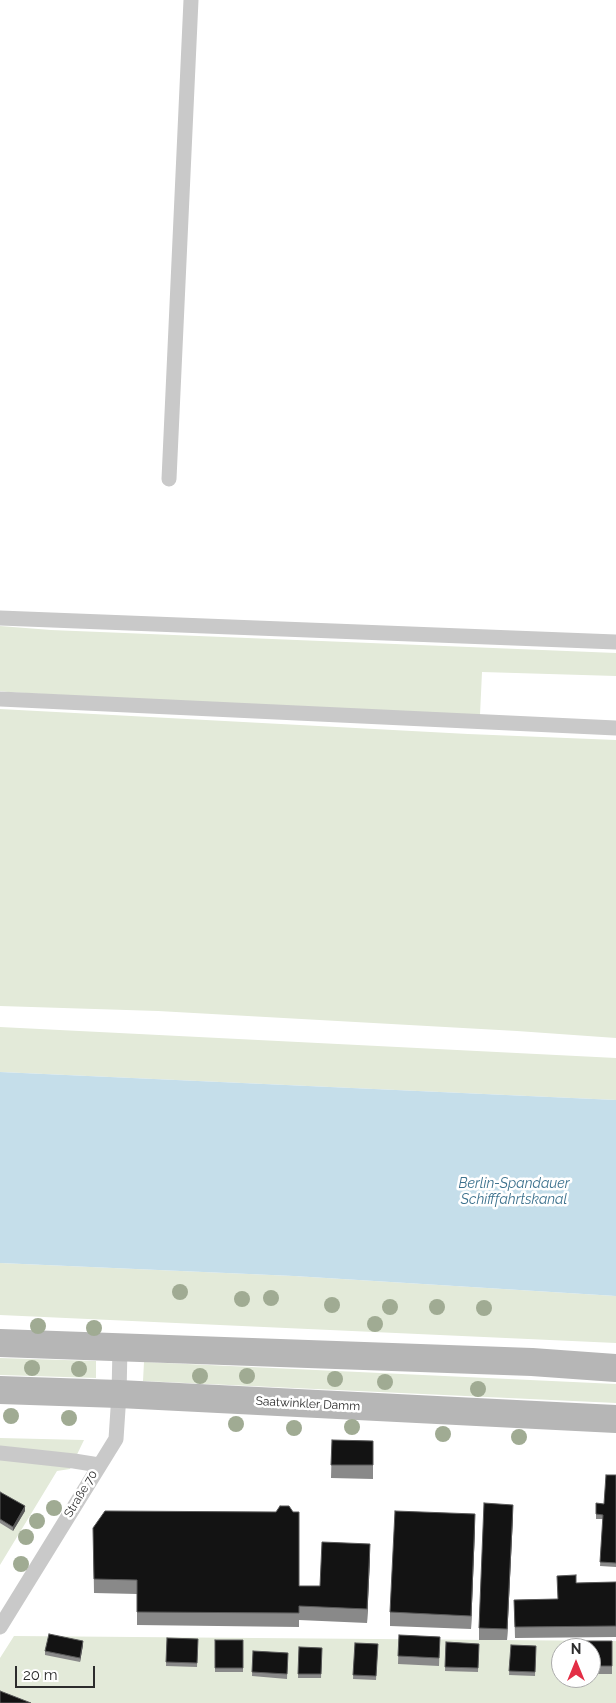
<!DOCTYPE html>
<meta charset="utf-8">
<style>
body{margin:0}
#map{position:relative;width:616px;height:1703px;overflow:hidden;background:#fff;font-family:Raleway,sans-serif}
canvas{display:block}
.north{position:absolute;left:551px;top:1638px;width:50px;height:50px;box-sizing:border-box;background:#fff;border:1px solid #ababab;border-radius:50%;rotate:0deg;font-size:14px;font-weight:700;line-height:20px;text-align:center;color:#2c2c2c}
.north::after{content:'';display:block;margin:auto;width:18px;height:22px;background:#e32e45;clip-path:polygon(50% 0,100% 100%,50% 72%,0 100%)}
.scale{position:absolute;left:15px;top:1666px;width:80px;height:22px;box-sizing:border-box;border:2px solid #2c2c2c;border-top:0;padding-left:6px;font-size:15px;line-height:18px;white-space:nowrap;color:#2c2c2c;-webkit-text-stroke:4px #fff;paint-order:stroke}
</style>
<div id="map">
<canvas width="616" height="1703"></canvas>
<div class="north">N</div>
<div class="scale">20 m</div>
</div>
<script>
const ctx = document.querySelector('canvas').getContext('2d');
ctx.lineJoin = 'round';
function fill(path, color) { ctx.fillStyle = color; ctx.fill(path, 'evenodd'); }
const shape = rows => new Path2D(rows.map(r => 'M' + r).join(''));
function strokePath(path, color, width, dash) { ctx.strokeStyle = color; ctx.lineWidth = width; ctx.lineCap = dash ? 'butt' : 'round'; ctx.setLineDash(dash || []); ctx.stroke(path); }
function label(font, color, halo, rows, align = 'center') {
  ctx.font = font + ' Raleway,sans-serif'; ctx.lineWidth = 5; ctx.setLineDash([]); ctx.textBaseline = 'middle'; ctx.strokeStyle = halo; ctx.fillStyle = color; for (const [text, x, y, turn = 0] of rows) {
    ctx.save(); ctx.translate(x, y); ctx.rotate((+turn || 0) * Math.PI / 180); ctx.textAlign = isNaN(turn) ? turn : align; if (halo) ctx.strokeText(text, 0, 0); ctx.fillText(text, 0, 0); ctx.restore();
  }
}
const green = shape([
 [0,626,51,630,616,653,616,676,482,672,480,715,186,702,8,692,0,691],
 [0,709,468,734,616,740,616,1038,517,1031,158,1011,0,1006],
 [0,1027,616,1058,616,1100,0,1072],
 [0,1263,294,1276,616,1296,616,1343,0,1315],
 [0,1358,96,1361,96,1378,0,1375],
 [144,1362,616,1384,616,1403,143,1381],
 [0,1438,84,1440,70,1469,57,1471,0,1565],
 [14,1636,616,1641,616,1703,0,1703,0,1658],
 [561,1648,591,1648,591,1678,561,1678]
]);
const water = shape([
 [0,1072,616,1100,616,1296,294,1276,0,1263]
]);
const lane = shape([
 [169,479,191,0],
 [0,618,616,642],
 [0,699,616,728],
 [0,1453,74,1461,99,1465],
 [0,1627,116,1439,119,1394,120,1348]
]);
const secondary = shape([
 [0,1343,532,1362,616,1368],
 [0,1390,119,1394,616,1419]
]);
const trees = [
 [180,1292],
 [271,1298],
 [242,1299],
 [332,1305],
 [390,1307],
 [437,1307],
 [484,1308],
 [375,1324],
 [38,1326],
 [94,1328],
 [32,1368],
 [79,1369],
 [200,1376],
 [247,1376],
 [335,1379],
 [385,1382],
 [478,1389],
 [11,1416],
 [69,1418],
 [236,1424],
 [352,1427],
 [294,1428],
 [443,1434],
 [519,1437],
 [54,1508],
 [37,1521],
 [26,1537],
 [21,1564]
];
const wall = shape([
 [332,1440,373,1441,373,1479,331,1478],
 [616,1475,616,1567,600,1566,603,1519,596,1519,596,1514,604,1504],
 [0,1492,25,1511,13,1531,0,1523],
 [513,1516,507,1640,479,1640,479,1628],
 [93,1528,299,1586,320,1586,370,1558,367,1623,299,1620,299,1627,137,1625,137,1594,94,1593],
 [475,1528,471,1629,390,1626,390,1612],
 [616,1582,616,1637,515,1638,514,1600,558,1599,576,1583],
 [399,1635,440,1637,439,1666,398,1664],
 [167,1638,198,1639,197,1667,166,1666],
 [215,1640,243,1640,243,1672,215,1672],
 [612,1641,612,1674,591,1674,591,1648],
 [446,1642,479,1644,478,1672,445,1671],
 [355,1643,378,1644,376,1680,353,1679],
 [83,1645,80,1662,45,1655,45,1651],
 [511,1645,536,1646,535,1676,509,1675],
 [299,1647,322,1648,321,1678,298,1678],
 [253,1651,288,1653,287,1679,252,1676]
]);
const shadedWall = shape([
 [513,1505,513,1516,507,1640,507,1629],
 [25,1506,25,1511,13,1531,13,1527],
 [475,1514,475,1528,471,1629,471,1616],
 [370,1544,370,1558,367,1623,367,1609],
 [83,1641,83,1645,80,1662,80,1658]
]);
const building = shape([
 [332,1440,373,1441,373,1465,331,1465,332,1440],
 [606,1475,616,1475,616,1563,600,1562,603,1515,596,1514,596,1503,604,1504,606,1475],
 [0,1492,25,1506,13,1527,0,1519,0,1492],
 [484,1503,513,1505,507,1629,479,1628,484,1503],
 [280,1506,289,1506,293,1512,299,1512,299,1586,320,1586,322,1542,370,1544,367,1609,299,1606,299,1613,137,1612,137,1580,94,1579,93,1528,105,1511,276,1512,280,1506],
 [395,1511,475,1514,471,1616,390,1612,395,1511],
 [576,1575,576,1583,616,1582,616,1626,515,1627,514,1600,558,1599,557,1576,576,1575],
 [49,1634,83,1641,80,1658,45,1651,49,1634],
 [399,1635,440,1637,439,1658,398,1656,399,1635],
 [167,1638,198,1639,197,1663,166,1662,167,1638],
 [215,1640,243,1640,243,1668,215,1668,215,1640],
 [578,1641,612,1641,612,1666,591,1666,591,1648,578,1648,578,1641],
 [446,1642,479,1644,478,1668,445,1667,446,1642],
 [355,1643,378,1644,376,1676,353,1675,355,1643],
 [511,1645,536,1646,535,1672,509,1671,511,1645],
 [299,1647,322,1648,321,1674,298,1674,299,1647],
 [253,1651,288,1653,287,1674,252,1672,253,1651],
 [0,1691,31,1703,0,1703,0,1691]
]);
const streetNames = [
 ["Saatwinkler Damm",308,1404,3],
 ["Straße 70",81,1494,-59]
];
const waterNames = [
 ["Berlin-Spandauer",514,1184],
 ["Schifffahrtskanal",514,1200]
];
fill(green, '#e3ead9');
fill(water, '#c5deea');
strokePath(lane, '#c9c9c9', 15);
strokePath(secondary, '#b6b6b6', 28);
ctx.fillStyle = '#a0ab93';
for (const [x, y] of trees) { ctx.beginPath(); ctx.arc(x, y, 8, 0, 2 * Math.PI); ctx.fill(); }
fill(wall, '#898989');
fill(shadedWall, '#5a5a5a');
fill(building, '#131313');
strokePath(building, '#5a5a5a', 1);
label('12px', '#2c2c2c', '#fff', streetNames);
label('italic 14px', '#3c718d', '#fff', waterNames);
</script>
